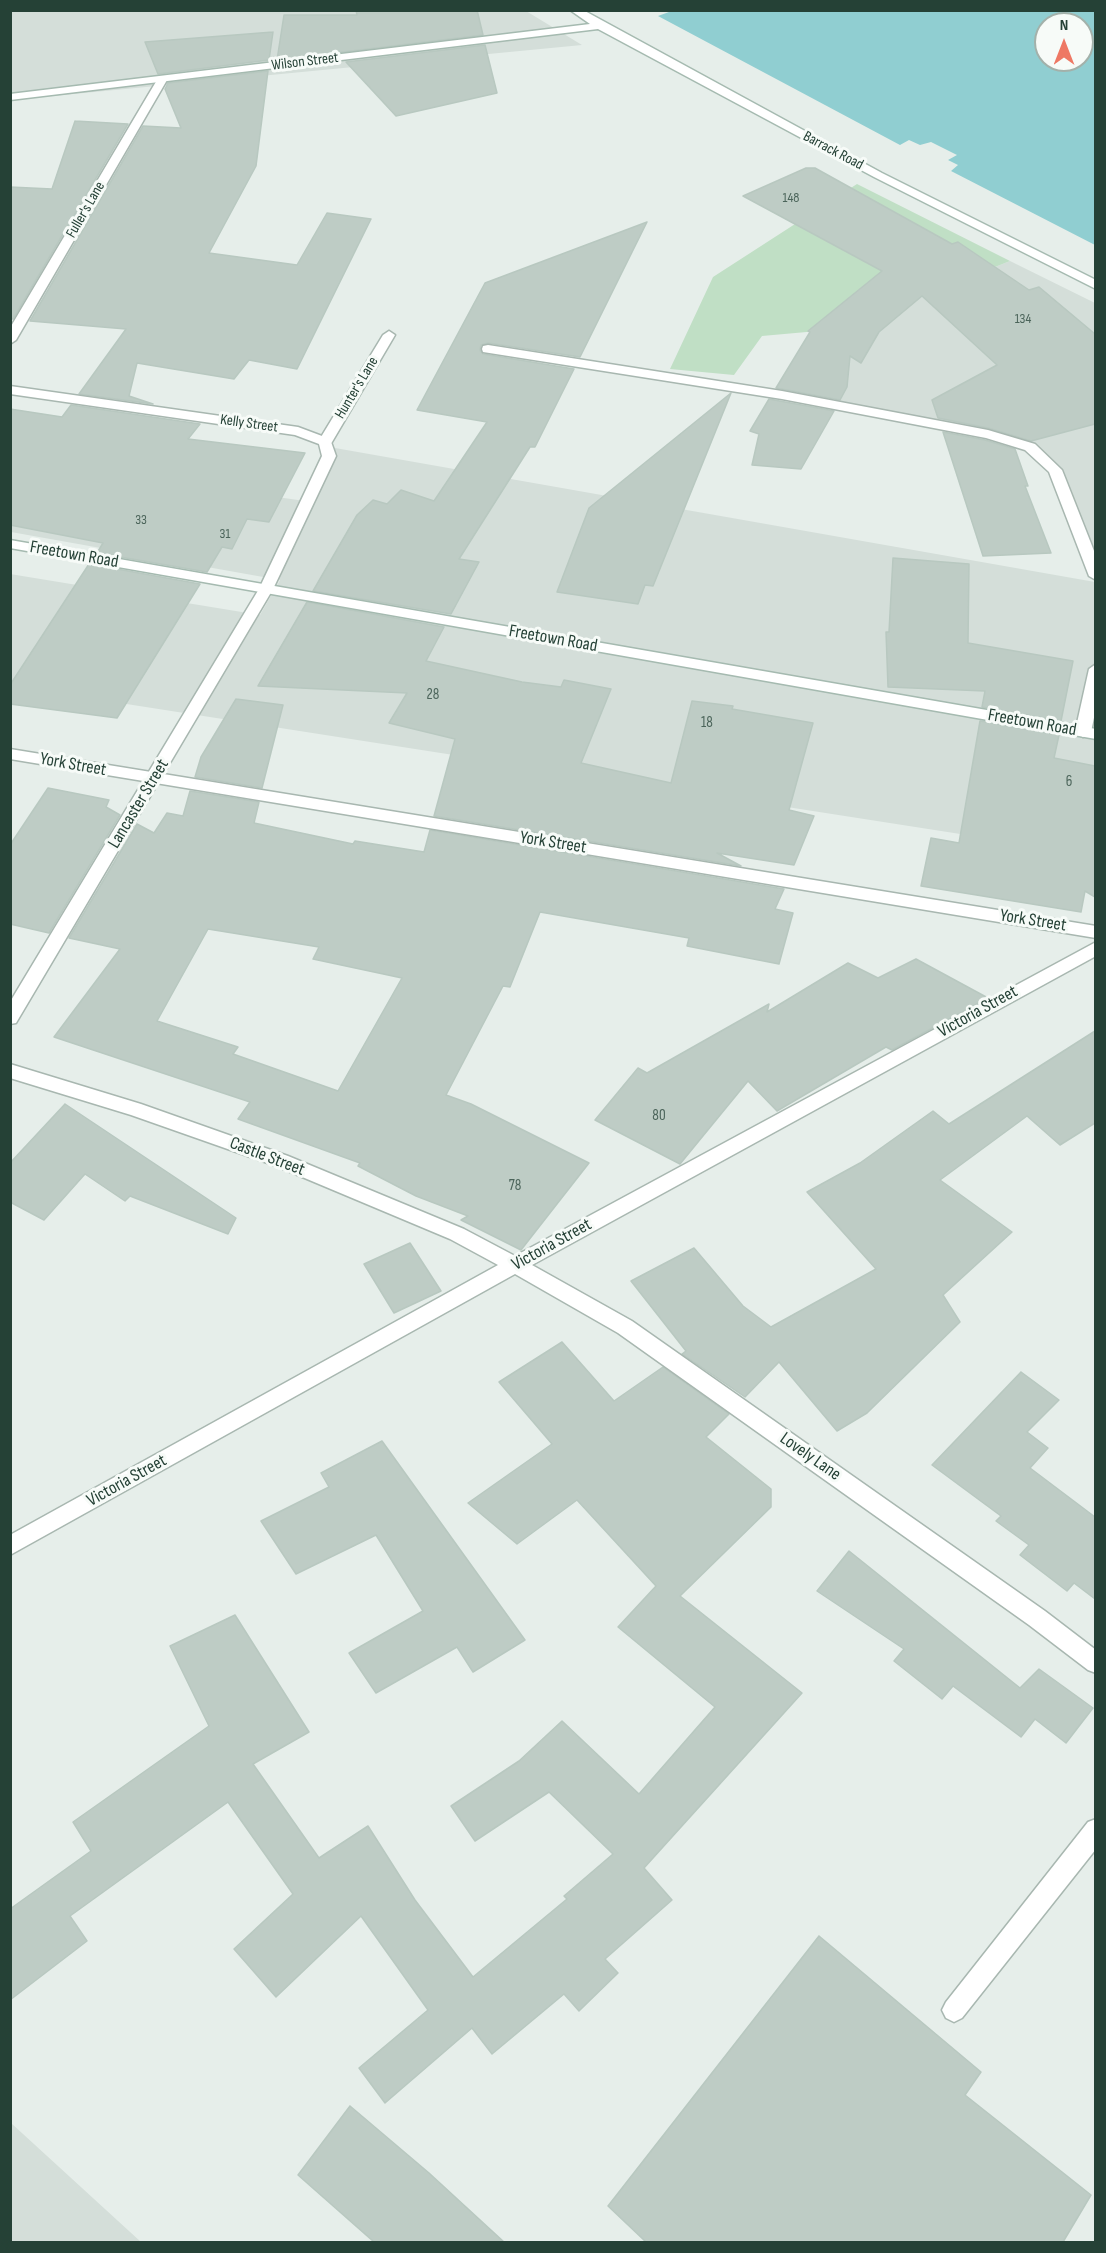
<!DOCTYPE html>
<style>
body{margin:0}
#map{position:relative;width:1106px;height:2253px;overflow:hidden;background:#e6eeea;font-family:"Sofia Sans Condensed",sans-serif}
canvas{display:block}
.frame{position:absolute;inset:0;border:12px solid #254136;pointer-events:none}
.north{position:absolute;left:1034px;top:12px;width:60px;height:60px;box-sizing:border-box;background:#f7fbf8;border:2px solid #a3b1aa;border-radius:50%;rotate:0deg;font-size:16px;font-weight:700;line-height:24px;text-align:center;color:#254136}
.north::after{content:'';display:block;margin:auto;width:21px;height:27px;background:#ee7864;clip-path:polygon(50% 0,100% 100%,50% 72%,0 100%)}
</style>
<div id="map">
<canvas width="1106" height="2253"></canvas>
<div class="frame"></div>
<div class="north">N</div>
</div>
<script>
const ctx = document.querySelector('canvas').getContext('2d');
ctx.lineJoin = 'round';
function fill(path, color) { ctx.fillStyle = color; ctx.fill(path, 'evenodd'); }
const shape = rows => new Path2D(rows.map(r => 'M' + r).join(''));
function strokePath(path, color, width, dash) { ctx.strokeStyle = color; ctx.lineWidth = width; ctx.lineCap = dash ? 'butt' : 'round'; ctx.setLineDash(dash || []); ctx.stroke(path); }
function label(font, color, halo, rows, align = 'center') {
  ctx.font = font + ' "Sofia Sans Condensed",sans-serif'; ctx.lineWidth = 6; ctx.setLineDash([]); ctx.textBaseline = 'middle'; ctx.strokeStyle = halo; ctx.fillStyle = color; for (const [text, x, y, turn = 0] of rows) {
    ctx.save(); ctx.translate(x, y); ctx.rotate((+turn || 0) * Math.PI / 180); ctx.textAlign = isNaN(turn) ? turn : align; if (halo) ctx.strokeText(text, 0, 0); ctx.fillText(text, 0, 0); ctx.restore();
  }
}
const built = shape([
 [11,11,526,11,582,45,11,100],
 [1010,261,1095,303,1095,855,11,686,10,574,260,615,280,580,11,532,11,459,312,502,335,448,1095,582,1054,466,997,436,835,406,840,329],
 [10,2123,11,2123,141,2242,11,2242]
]);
const green = shape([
 [857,184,1010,261,840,329,762,336,734,375,670,369,713,277]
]);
const water = shape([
 [666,11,1095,11,1095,245,951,171,958,165,948,160,957,155,931,142,920,145,909,140,900,145,658,16,669,12],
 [1046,24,1082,24,1082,60,1046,60]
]);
const building = shape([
 [356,10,477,10,483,35,277,60,284,15,357,15,356,10],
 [273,32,269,60,158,74,145,42,273,32],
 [485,45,497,93,396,116,346,62,485,45],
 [268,71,256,166,209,253,297,265,327,213,371,219,297,369,249,360,234,379,137,363,129,396,153,404,79,394,126,329,30,321,143,126,181,128,165,89,168,83,268,71],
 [75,121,128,124,13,319,10,319,10,187,52,189,75,121],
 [806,168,815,168,952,244,958,242,1029,290,1039,287,1095,334,1095,424,1031,441,988,428,938,418,932,400,997,365,922,296,879,332,861,363,850,356,847,387,840,400,776,388,810,332,808,331,882,271,743,196,806,168],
 [647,222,580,357,488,343,481,345,480,350,483,354,574,369,535,447,530,447,459,559,479,562,451,614,313,591,357,515,373,500,387,504,401,490,434,501,487,422,417,410,485,283,647,222],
 [731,393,653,586,645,585,638,604,557,592,589,508,731,393],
 [769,399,834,411,801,469,752,465,759,434,750,431,769,399],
 [71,405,200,424,188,439,305,453,269,522,247,519,232,549,222,547,207,572,97,553,103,543,10,525,10,409,62,417,71,405],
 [943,432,985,440,1015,449,1028,486,1025,486,1051,553,983,556,943,432],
 [893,558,969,564,968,643,1073,661,1061,721,982,707,985,691,888,687,886,632,889,632,893,558],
 [89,564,200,584,117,718,10,704,10,685,89,564],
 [307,602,444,627,426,661,522,682,561,687,564,680,611,689,581,763,671,783,692,701,733,706,732,709,813,723,789,810,814,816,794,865,717,853,741,866,434,816,455,739,389,723,407,693,258,686,307,602],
 [236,699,283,705,262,788,195,777,201,757,236,699],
 [980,721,1059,735,1054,758,1095,766,1095,897,1085,891,1081,912,921,886,931,838,959,843,980,721],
 [48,788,109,800,106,807,120,815,49,933,10,924,10,845,48,788],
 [190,791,259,802,254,823,353,844,355,841,424,852,430,830,784,889,775,909,793,913,779,964,687,946,689,938,540,912,510,987,503,986,446,1095,471,1104,589,1163,521,1250,461,1220,468,1216,416,1196,358,1166,360,1163,238,1119,250,1102,54,1037,120,949,69,938,137,824,154,833,167,813,183,816,190,791],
 [208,929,319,947,313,959,402,978,338,1091,233,1054,238,1047,157,1021,208,929],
 [916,959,988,998,892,1050,886,1047,777,1111,748,1081,680,1164,595,1120,638,1068,647,1073,769,1004,767,1012,848,963,878,978,916,959],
 [1095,1031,1095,1123,1060,1145,1027,1116,940,1180,1012,1232,943,1295,960,1322,867,1413,837,1431,779,1362,745,1397,682,1354,686,1351,631,1281,694,1248,743,1306,771,1327,876,1269,807,1192,860,1163,933,1111,949,1124,1095,1031],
 [65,1104,236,1218,228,1234,130,1196,125,1201,85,1174,44,1220,10,1202,10,1163,65,1104],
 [410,1243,441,1291,394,1313,364,1264,410,1243],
 [562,1342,614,1401,663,1367,729,1414,706,1437,771,1489,771,1507,680,1596,802,1693,644,1868,672,1900,605,1959,618,1973,579,2011,564,1994,492,2054,472,2028,385,2103,359,2068,428,2010,361,1916,276,1997,234,1949,293,1894,228,1802,70,1916,87,1941,10,2000,10,1909,91,1851,73,1822,209,1726,170,1646,235,1615,309,1732,253,1764,319,1858,368,1826,415,1900,473,1977,567,1899,564,1896,613,1854,549,1792,475,1841,451,1806,519,1761,562,1721,639,1794,715,1707,618,1627,656,1586,577,1500,517,1544,468,1503,552,1444,499,1382,562,1342],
 [1021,1372,1059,1400,1027,1432,1048,1448,1030,1468,1095,1517,1095,1599,1074,1583,1067,1591,1020,1555,1029,1545,996,1521,1001,1516,932,1465,1021,1372],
 [382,1441,525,1640,473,1672,457,1647,376,1693,349,1653,423,1611,376,1535,296,1574,261,1521,329,1487,321,1473,382,1441],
 [849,1551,1020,1688,1039,1669,1093,1708,1066,1743,1035,1719,1021,1737,953,1686,942,1699,894,1661,904,1649,817,1591,849,1551],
 [819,1936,981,2072,965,2095,1091,2195,1063,2242,646,2242,608,2206,819,1936],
 [350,2106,429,2173,504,2242,374,2242,298,2175,350,2106]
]);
const lane = shape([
 [162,77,167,80,16,340,10,344,10,328,157,80,162,77],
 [389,331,395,335,332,442,330,445,320,445,318,442,383,335,389,331],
 [488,345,782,391,988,430,1035,444,1062,470,1096,556,1096,580,1089,576,1049,472,1025,450,986,438,782,399,483,352,482,349,483,346,488,345],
 [266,584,273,589,16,1023,10,1024,10,1002,259,589,266,584],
 [1096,664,1096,708,1091,732,1083,737,1075,732,1089,669,1096,664],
 [1096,1819,1096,1849,962,2018,954,2022,946,2018,942,2010,946,2002,1088,1822,1096,1819]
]);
const street = shape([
 [10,386,298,427,330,439,336,456,273,589,266,594,259,589,322,456,319,444,295,435,10,394,10,386],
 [10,749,1096,926,1096,938,10,759,10,749],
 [1096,942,1096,956,532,1265,632,1321,1045,1611,1096,1650,1096,1673,1088,1670,1029,1625,618,1333,515,1274,10,1555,10,1535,498,1265,450,1239,276,1166,131,1115,10,1078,10,1064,141,1104,288,1156,464,1229,515,1256,1096,942]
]);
const secondary = shape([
 [570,10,583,10,882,173,1096,280,1096,289,874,177,598,29,10,100,10,94,590,24,570,10],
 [10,540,1096,729,1096,739,10,548,10,540]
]);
const farNumbernames = [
 ["148",791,198],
 ["134",1023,319],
 ["33",141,520],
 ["31",225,534]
];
const farStreetnames = [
 ["Wilson Street",305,62,-7],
 ["Barrack Road",833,151,28],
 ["Fuller's Lane",86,210,-60],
 ["Hunter's Lane",357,388,-59],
 ["Kelly Street",249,424,8]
];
const numberNames = [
 ["28",433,695],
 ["18",707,723],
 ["6",1069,782],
 ["80",659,1116],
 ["78",515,1186]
];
const streetNames = [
 ["Freetown Road",74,555,10],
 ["Freetown Road",553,639,10],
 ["Freetown Road",1032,723,10],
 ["York Street",73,765,10],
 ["Lancaster Street",139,804,-59],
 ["York Street",553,843,9],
 ["York Street",1033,921,9],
 ["Victoria Street",978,1012,-29],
 ["Castle Street",267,1157,21],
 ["Victoria Street",552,1245,-29],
 ["Lovely Lane",810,1457,35],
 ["Victoria Street",127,1481,-29]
];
fill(built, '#d4ded9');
fill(green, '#c0dfc5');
fill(water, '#90ced1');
fill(building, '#beccc5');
strokePath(building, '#b8c8c0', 1.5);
strokePath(lane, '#a8b7b0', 3);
strokePath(street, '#a8b7b0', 3);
strokePath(secondary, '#a5bab0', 3);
fill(lane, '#fff');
fill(street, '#fff');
fill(secondary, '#fff');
label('14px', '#4b645a', null, farNumbernames);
label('15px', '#254136', '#f7fbf8', farStreetnames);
label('15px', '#4b645a', null, numberNames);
label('18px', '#254136', '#f7fbf8', streetNames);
</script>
